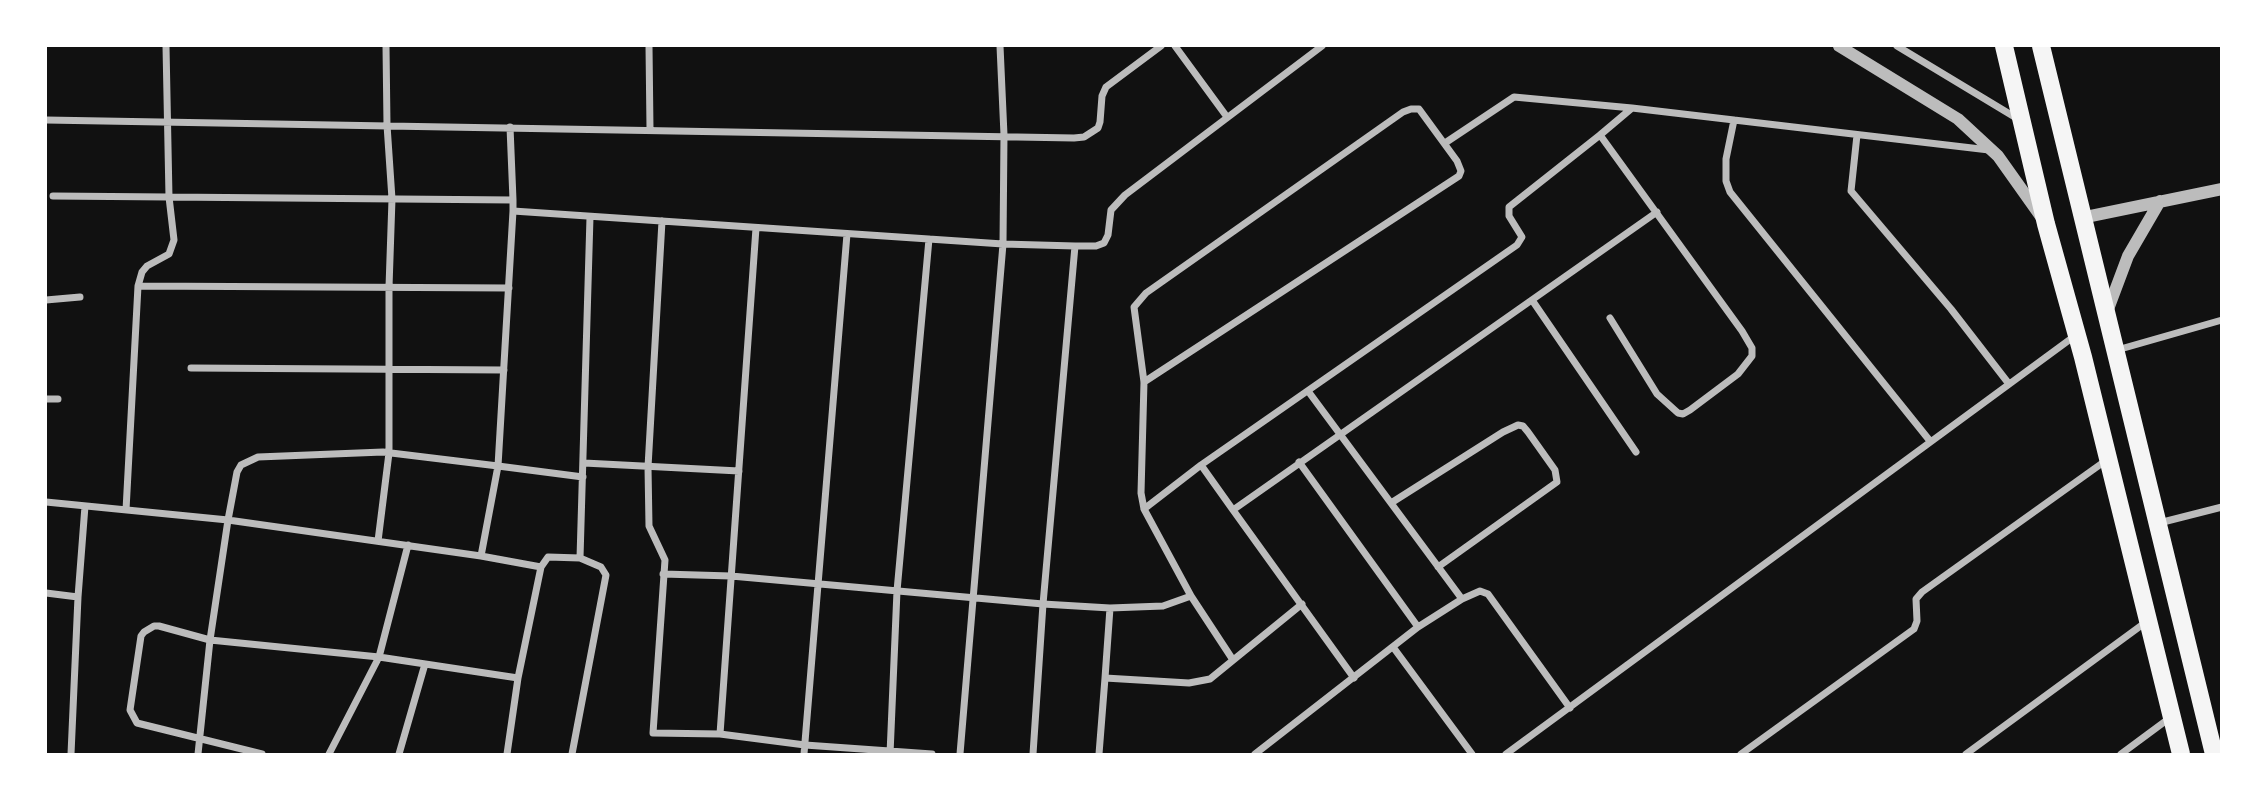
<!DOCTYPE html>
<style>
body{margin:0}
#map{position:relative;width:2267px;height:800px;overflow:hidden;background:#111;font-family:Arial,sans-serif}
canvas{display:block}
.frame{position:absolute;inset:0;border:47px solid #fff;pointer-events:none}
</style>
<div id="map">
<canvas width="2267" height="800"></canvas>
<div class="frame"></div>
</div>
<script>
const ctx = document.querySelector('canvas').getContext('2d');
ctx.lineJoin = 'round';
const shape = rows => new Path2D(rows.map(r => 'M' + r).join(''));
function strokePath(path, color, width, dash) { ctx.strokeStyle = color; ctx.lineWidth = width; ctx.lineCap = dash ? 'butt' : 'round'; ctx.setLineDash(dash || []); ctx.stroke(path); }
const minor = shape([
 [649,46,650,129],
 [1175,46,1227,117],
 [1897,46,2018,119],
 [46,120,1074,138,1084,137,1098,128,1100,122,1102,96,1106,87,1161,46],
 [1734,120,1726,159,1726,181,1730,192,1930,441],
 [510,127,513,200],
 [1857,135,1851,191,1951,309,2009,384],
 [1445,143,1514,97,1632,108],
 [53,196,513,200,513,211],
 [662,221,648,467,649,526,665,560,653,733,720,734],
 [756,228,720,734,805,745,932,754],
 [1075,246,1096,246,1104,243,1108,235,1111,210,1125,195,1322,46],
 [138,286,509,288],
 [46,300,80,297],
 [1532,300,1636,452],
 [1610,318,1657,394,1678,413,1683,414,1690,410,1738,374,1752,356,1752,348,1742,331,1600,135,1632,108,1989,150],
 [2117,350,2222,320],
 [191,368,504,370],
 [1144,382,1459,176,1461,171,1457,161,1419,109,1411,109,1403,112,1146,293,1134,307,1144,382,1141,493,1144,509,1191,596],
 [1308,391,1462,599,1480,591,1488,594,1570,708],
 [46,399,58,399],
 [1299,462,1418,627],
 [584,463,739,471],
 [1201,465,1233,510],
 [46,502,228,520,481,556,541,567,518,678,507,754],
 [1391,503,1503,432,1518,425,1523,426,1528,432,1555,470,1557,482,1438,567],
 [1144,509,1201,465,1517,245,1522,237,1509,216,1509,207,1600,135],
 [126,510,138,286,142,272,147,266,169,254,174,240,169,197,166,46],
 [2159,523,2222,507],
 [378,541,389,453,389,287,392,199,387,125,386,46],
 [481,556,498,466,583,477],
 [541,567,548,557,580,558,590,217],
 [663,574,731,576,1043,604,1110,608,1163,606,1191,596,1233,660],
 [46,593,78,597,85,506],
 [1393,647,1472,754],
 [1105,678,1110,608],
 [1354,678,1233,510,1657,212],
 [71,754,78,597],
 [198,754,210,640,228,520,237,472,241,465,258,457,383,452,498,466,513,211,1003,244,1075,246,1043,604,1033,754],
 [262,754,137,723,130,710,141,636,144,632,154,626,159,626,210,640,379,657,518,678],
 [329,754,379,657,408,545],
 [399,754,425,664],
 [572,754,606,575,601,567,580,558],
 [804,754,847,234],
 [890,754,897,591,929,239],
 [960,754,1003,244,1004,135,1000,46],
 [1099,754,1105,678,1189,683,1210,679,1302,604],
 [1255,754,1418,627,1462,599],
 [1506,754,2076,335],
 [1741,754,1914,629,1917,621,1916,599,1922,592,2108,459],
 [1966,754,2146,622],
 [2121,754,2171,717]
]);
const tertiary = shape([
 [1839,46,1958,119,1998,156,2042,218],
 [2081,218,2222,189],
 [2107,312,2128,256,2160,201]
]);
const primary = shape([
 [2004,46,2046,224,2083,357,2181,754],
 [2041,46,2214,754]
]);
strokePath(minor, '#bcbcbc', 7);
strokePath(tertiary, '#bcbcbc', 12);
strokePath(primary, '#f5f5f5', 18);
</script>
